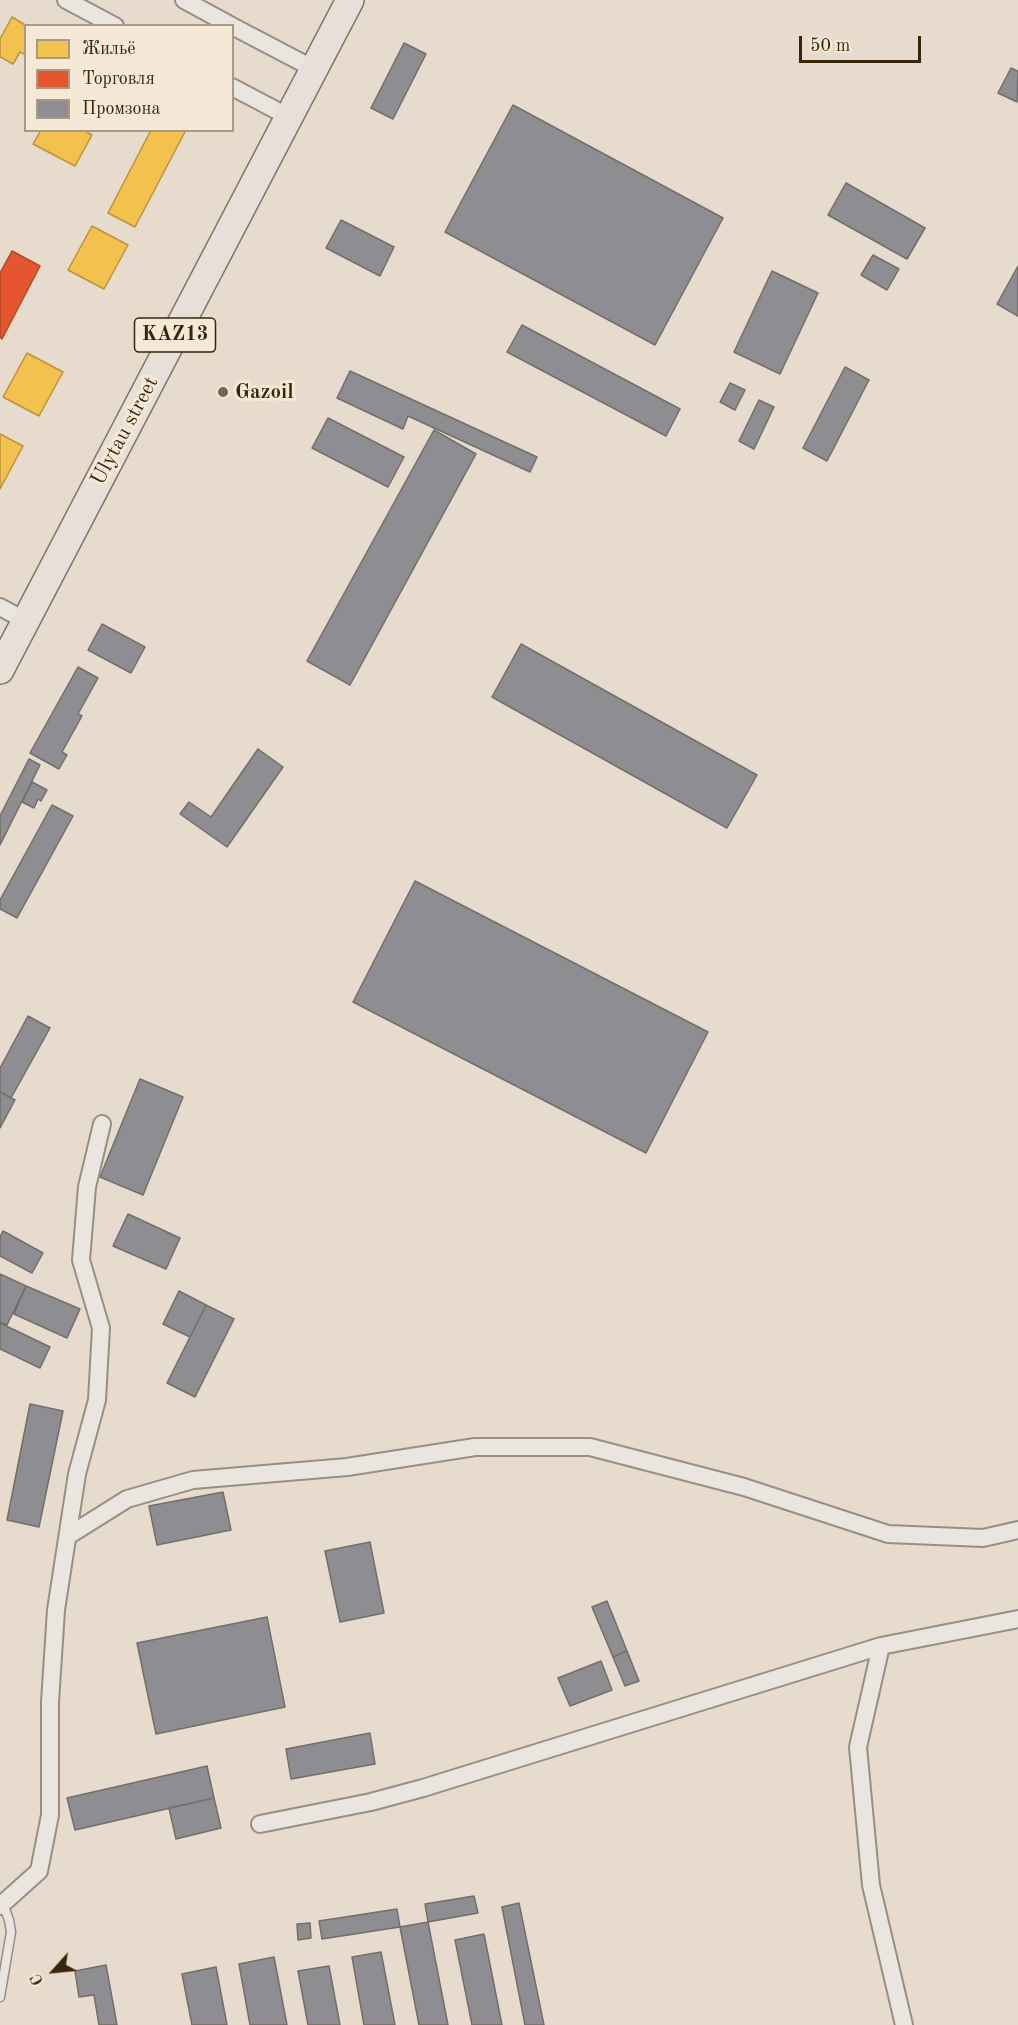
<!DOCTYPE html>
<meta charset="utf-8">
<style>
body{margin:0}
#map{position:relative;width:1018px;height:2025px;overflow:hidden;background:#e6dbcc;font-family:"Old Standard TT",serif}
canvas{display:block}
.legend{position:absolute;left:24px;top:24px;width:210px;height:108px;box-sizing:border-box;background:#f5e8d7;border:2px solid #aa9a85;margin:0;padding:8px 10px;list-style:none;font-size:18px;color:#3a250b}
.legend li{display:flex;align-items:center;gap:12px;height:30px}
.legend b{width:30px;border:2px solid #aa9a85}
.north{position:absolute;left:24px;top:1941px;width:60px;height:60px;-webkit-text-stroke:4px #f5e8d7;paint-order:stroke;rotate:243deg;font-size:16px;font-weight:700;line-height:24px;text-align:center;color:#3a250b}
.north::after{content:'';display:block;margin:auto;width:21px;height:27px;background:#3a250b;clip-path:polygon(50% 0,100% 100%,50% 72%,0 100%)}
.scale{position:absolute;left:799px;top:36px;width:122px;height:27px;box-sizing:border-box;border:3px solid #3a250b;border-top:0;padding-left:8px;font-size:18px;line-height:21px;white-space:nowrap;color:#3a250b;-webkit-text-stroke:4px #f5e8d7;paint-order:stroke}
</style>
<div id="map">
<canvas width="1018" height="2025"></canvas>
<ul class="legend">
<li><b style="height:16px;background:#f2c14e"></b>Жильё</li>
<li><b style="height:16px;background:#e4572e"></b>Торговля</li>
<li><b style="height:16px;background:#8d8d92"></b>Промзона</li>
</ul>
<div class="north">С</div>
<div class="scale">50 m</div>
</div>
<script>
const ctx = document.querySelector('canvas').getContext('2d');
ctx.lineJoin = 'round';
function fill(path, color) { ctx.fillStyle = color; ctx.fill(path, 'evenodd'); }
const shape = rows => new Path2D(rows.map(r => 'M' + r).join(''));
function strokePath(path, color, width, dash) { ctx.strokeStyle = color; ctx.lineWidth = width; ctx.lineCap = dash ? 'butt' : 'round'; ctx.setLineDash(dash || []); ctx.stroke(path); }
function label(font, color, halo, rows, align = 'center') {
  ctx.font = font + ' "Old Standard TT",serif'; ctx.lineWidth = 6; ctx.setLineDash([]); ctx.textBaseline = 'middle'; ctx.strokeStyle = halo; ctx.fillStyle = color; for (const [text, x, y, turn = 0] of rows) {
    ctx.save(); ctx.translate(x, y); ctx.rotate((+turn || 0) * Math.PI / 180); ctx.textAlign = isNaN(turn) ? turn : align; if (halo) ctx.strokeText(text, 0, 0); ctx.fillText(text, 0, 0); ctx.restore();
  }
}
const homes = shape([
 [12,17,27,26,26,55,20,52,13,64,0,57,0,39,12,17],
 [41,130,83,130,92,135,75,166,33,144,41,130],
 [151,130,186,130,135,227,108,213,151,130],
 [92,226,128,245,104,289,68,270,92,226],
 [27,353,63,372,39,416,3,397,27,353],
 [0,434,23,446,0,489,0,434]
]);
const shops = shape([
 [12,251,40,266,2,339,0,337,0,273,12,251]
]);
const industry = shape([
 [404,43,426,54,393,119,371,108,404,43],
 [1011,68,1018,71,1017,102,998,93,1011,68],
 [513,105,723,218,655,345,445,232,513,105],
 [846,183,925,228,907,259,828,215,846,183],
 [341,220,394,247,380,276,326,248,341,220],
 [873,255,899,269,887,290,861,275,873,255],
 [1018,266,1018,316,997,304,1018,266],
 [772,271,818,293,780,374,734,352,772,271],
 [522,325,680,409,666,436,507,352,522,325],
 [845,367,869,380,827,461,803,448,845,367],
 [350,371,537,457,530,472,408,416,403,429,337,398,350,371],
 [730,383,745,390,735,410,720,402,730,383],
 [759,400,774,407,754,449,739,441,759,400],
 [328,418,404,457,388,487,312,448,328,418],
 [434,430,476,454,350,685,307,661,434,430],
 [102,624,145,647,131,673,88,650,102,624],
 [521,644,757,775,727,828,492,697,521,644],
 [78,667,98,678,78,714,82,716,62,752,67,755,59,769,30,753,78,667],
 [258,749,283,767,227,847,180,814,189,802,211,817,258,749],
 [29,759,40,765,0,845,0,816,29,759],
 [32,782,47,790,41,801,38,799,34,808,22,802,32,782],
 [52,805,73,816,17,918,0,909,0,900,52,805],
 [415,881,708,1032,646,1153,353,1002,415,881],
 [28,1016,50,1028,11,1098,0,1092,0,1068,28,1016],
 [140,1079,183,1097,143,1195,100,1177,140,1079],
 [0,1092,15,1100,0,1128,0,1092],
 [128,1214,180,1238,166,1269,113,1246,128,1214],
 [3,1231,43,1253,32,1273,0,1256,0,1237,3,1231],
 [0,1274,26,1286,7,1325,0,1322,0,1274],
 [26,1286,80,1309,67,1338,14,1314,26,1286],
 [179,1291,206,1305,190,1337,163,1324,179,1291],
 [206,1305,234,1319,195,1397,167,1383,206,1305],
 [0,1323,50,1347,40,1368,0,1349,0,1323],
 [30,1404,63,1411,39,1527,7,1520,30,1404],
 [223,1492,231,1530,157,1545,149,1506,223,1492],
 [370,1542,384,1613,340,1622,325,1551,370,1542],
 [607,1601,627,1651,613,1657,592,1607,607,1601],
 [267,1617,285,1707,156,1734,137,1643,267,1617],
 [627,1651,639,1681,625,1686,613,1657,627,1651],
 [601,1661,612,1690,570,1706,558,1678,601,1661],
 [370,1733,375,1764,291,1779,286,1749,370,1733],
 [207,1766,214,1798,75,1830,67,1798,207,1766],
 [214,1798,221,1828,176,1839,169,1808,214,1798],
 [474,1896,478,1913,428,1922,425,1904,474,1896],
 [519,1903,544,2025,525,2025,502,1907,519,1903],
 [397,1909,400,1927,322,1939,319,1921,397,1909],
 [428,1922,448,2025,419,2025,400,1927,428,1922],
 [310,1923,311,1938,298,1940,297,1924,310,1923],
 [484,1934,502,2025,472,2025,455,1940,484,1934],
 [381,1952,395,2025,364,2025,352,1957,381,1952],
 [274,1957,287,2025,250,2025,239,1964,274,1957],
 [106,1965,117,2025,99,2025,94,1995,79,1997,75,1971,106,1965],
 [329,1966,340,2025,308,2025,298,1971,329,1966],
 [216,1967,227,2025,192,2025,182,1974,216,1967]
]);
const lane = shape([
 [0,1997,11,1932,9,1920,3,1904]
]);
const street = shape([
 [66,0,115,26],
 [184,0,232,26],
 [232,26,314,69],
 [232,87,289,117],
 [0,607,26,621],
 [68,1536,127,1499,193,1480,347,1467,475,1447,590,1447,744,1487,888,1534,983,1538,1018,1530],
 [260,1824,371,1802,423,1788,881,1646],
 [0,1906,39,1871,50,1815,50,1702,56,1610,77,1474,97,1400,101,1328,81,1260,87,1187,102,1124],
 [904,2025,871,1885,858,1747,881,1646,1018,1619]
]);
const primary = shape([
 [0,670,350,0]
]);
const markers = [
 [223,392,6,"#76654f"]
];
const shields = [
 [175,335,81]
];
const shieldNames = [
 ["KAZ13",175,335]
];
const poiNames = [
 ["Gazoil",235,392]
];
const streetNames = [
 ["Ulytau street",125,431,-62]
];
fill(homes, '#f2c14e');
strokePath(homes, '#bb923a', 1.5);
fill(shops, '#e4572e');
strokePath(shops, '#b14824', 1.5);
fill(industry, '#8d8d92');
strokePath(industry, '#746e6a', 1.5);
strokePath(lane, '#988f83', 11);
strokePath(street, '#988f83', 20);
strokePath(primary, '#7f766a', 30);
strokePath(lane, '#eae5de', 8);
strokePath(street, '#eae5de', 16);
strokePath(primary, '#e7e0d8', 27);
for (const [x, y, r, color] of markers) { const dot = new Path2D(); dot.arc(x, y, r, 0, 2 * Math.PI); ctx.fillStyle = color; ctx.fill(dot); strokePath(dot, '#f5e8d7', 2); }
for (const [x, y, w] of shields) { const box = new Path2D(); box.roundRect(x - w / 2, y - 17, w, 34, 4.5); ctx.fillStyle = '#f5e8d7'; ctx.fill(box); strokePath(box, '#3a250b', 1.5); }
label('bold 20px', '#3a250b', null, shieldNames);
label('bold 21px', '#3a250b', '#f5e8d7', poiNames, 'left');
label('21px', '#3a250b', '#f5e8d7', streetNames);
</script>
